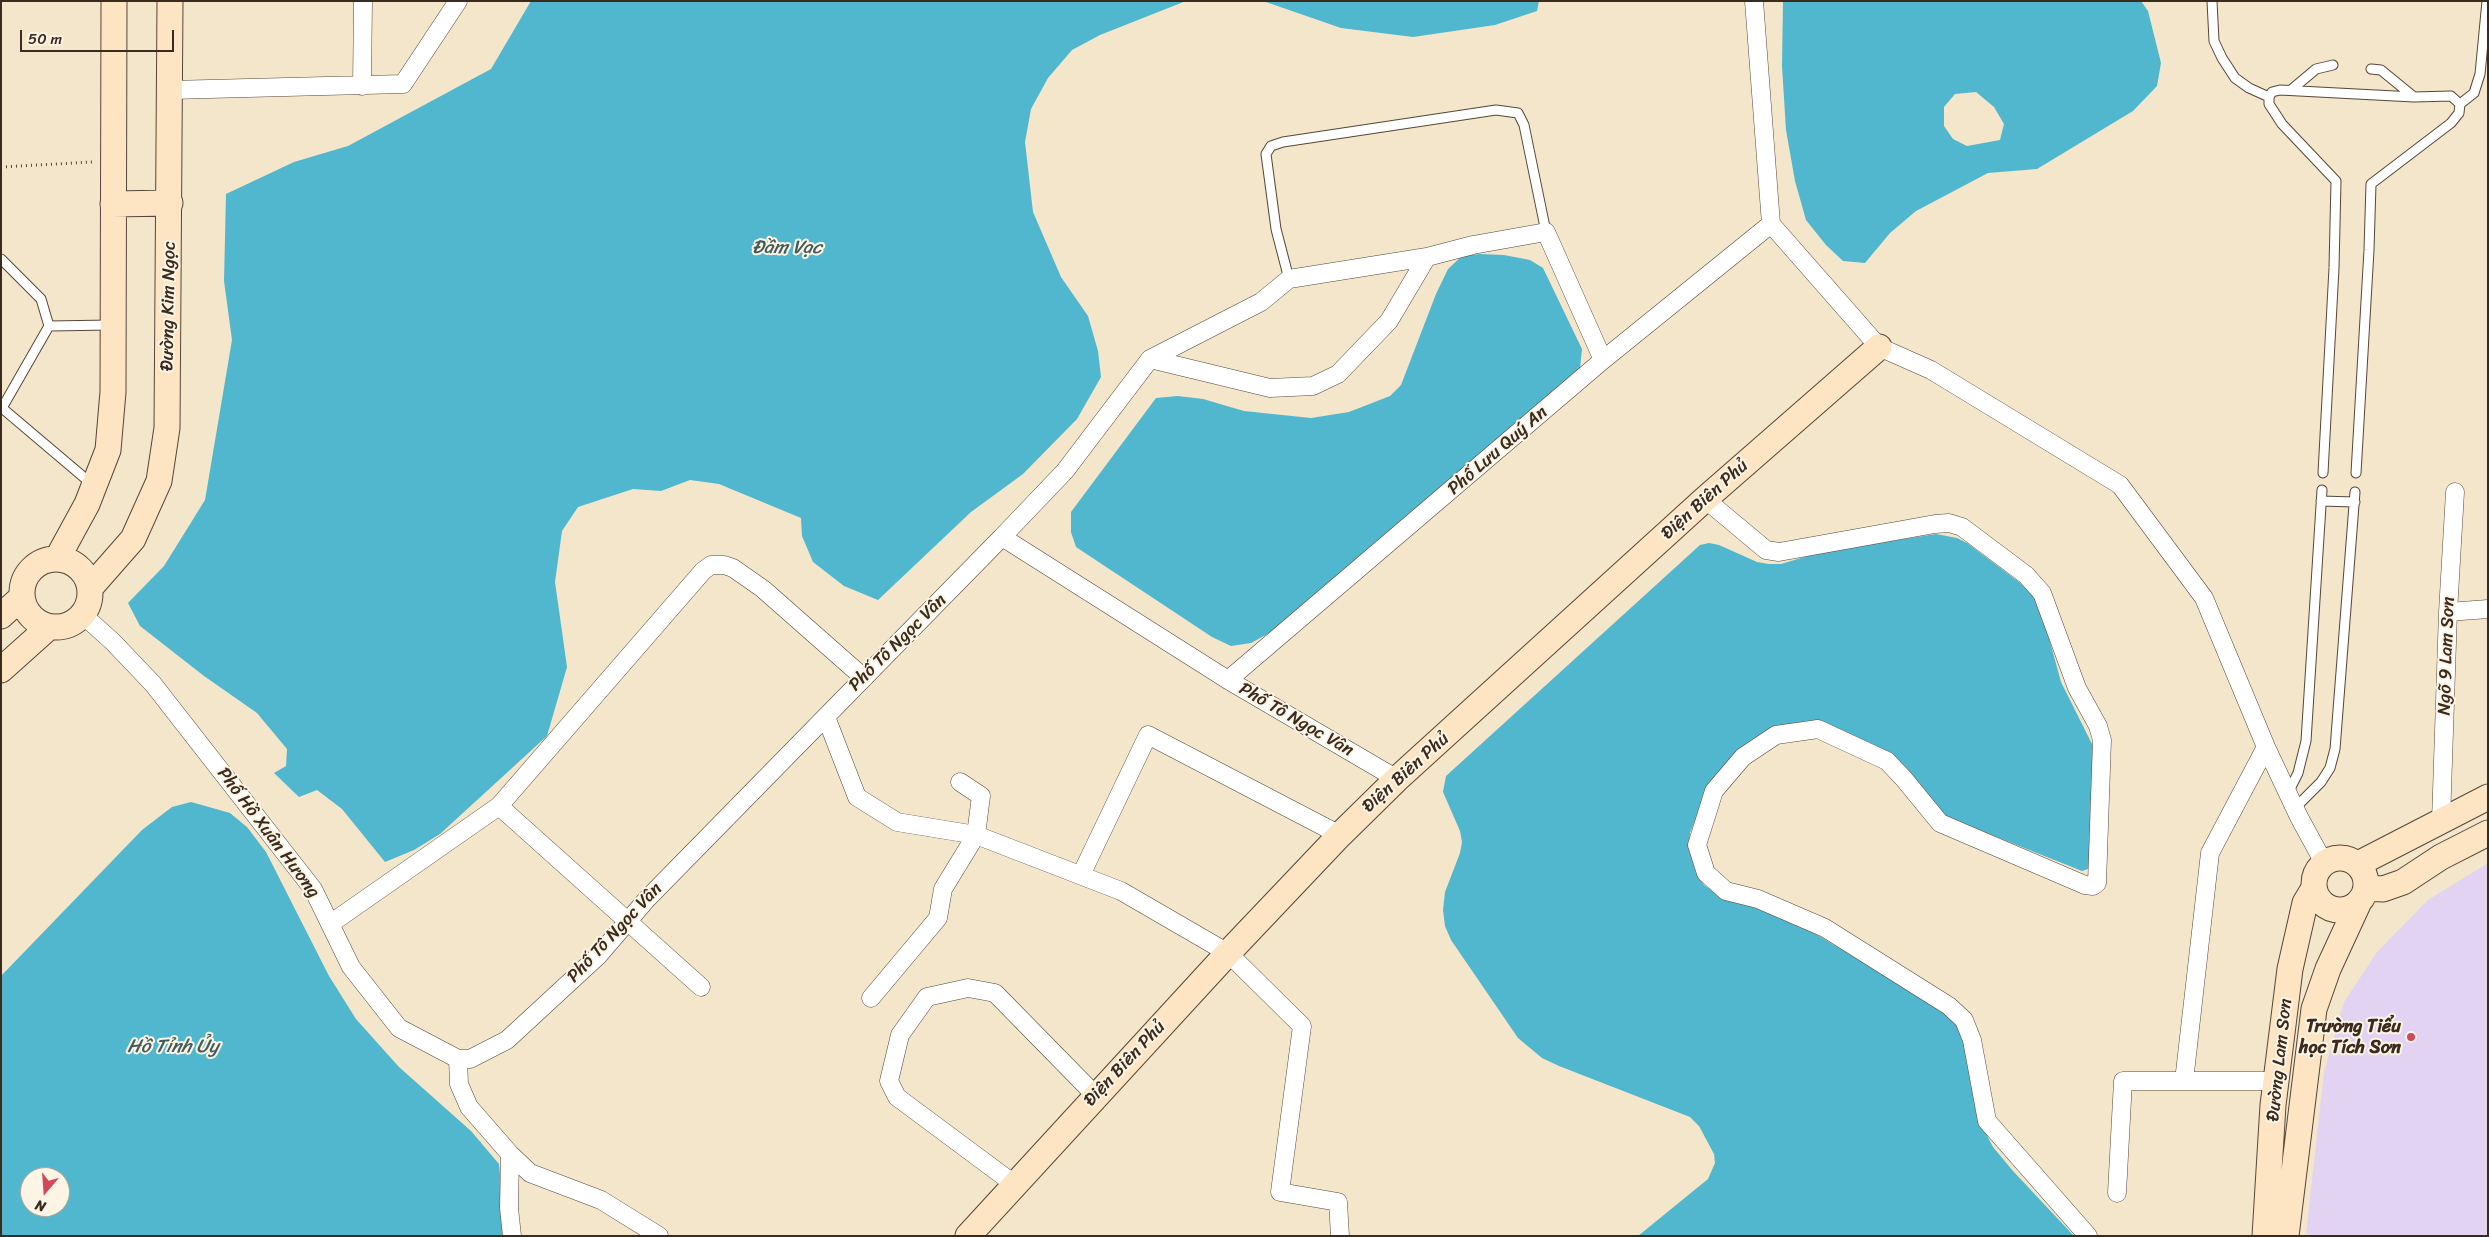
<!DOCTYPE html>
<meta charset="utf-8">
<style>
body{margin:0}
#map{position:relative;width:2489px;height:1237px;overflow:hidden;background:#f3e6ca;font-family:Sriracha,sans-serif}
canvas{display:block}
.frame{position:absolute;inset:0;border:2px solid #3b2a1e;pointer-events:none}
.north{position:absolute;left:20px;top:1167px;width:50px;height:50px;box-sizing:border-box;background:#fcf5e5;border:1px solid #afa495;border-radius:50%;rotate:198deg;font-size:14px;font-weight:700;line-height:20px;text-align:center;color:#3b2a1e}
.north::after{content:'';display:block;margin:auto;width:18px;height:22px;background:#d1495b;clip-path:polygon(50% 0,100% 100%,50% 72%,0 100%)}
.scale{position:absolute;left:20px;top:30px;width:154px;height:22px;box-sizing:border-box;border:2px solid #3b2a1e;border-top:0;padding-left:6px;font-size:15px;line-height:18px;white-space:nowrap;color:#3b2a1e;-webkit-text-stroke:4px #fcf5e5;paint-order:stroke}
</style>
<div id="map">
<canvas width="2489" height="1237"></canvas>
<div class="frame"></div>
<div class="north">N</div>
<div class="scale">50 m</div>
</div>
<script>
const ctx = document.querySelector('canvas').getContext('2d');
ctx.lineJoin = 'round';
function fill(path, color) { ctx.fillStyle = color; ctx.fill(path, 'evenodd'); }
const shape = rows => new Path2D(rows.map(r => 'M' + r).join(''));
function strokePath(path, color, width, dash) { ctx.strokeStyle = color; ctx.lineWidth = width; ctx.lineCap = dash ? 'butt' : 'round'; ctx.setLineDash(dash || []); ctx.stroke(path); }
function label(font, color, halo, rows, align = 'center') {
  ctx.font = font + ' Sriracha,sans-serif'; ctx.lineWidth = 4; ctx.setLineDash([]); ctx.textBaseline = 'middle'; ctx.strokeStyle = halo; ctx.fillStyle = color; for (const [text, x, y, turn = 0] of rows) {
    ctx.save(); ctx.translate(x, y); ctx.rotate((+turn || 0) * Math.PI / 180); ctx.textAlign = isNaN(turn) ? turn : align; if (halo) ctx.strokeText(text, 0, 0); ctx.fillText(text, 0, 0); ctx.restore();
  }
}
const built = shape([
 [2488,863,2488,1236,2321,1236,2306,1234,2324,1072,2344,1002,2377,952,2428,900]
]);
const water = shape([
 [531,1,1186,1,1100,35,1072,50,1048,78,1031,109,1025,142,1033,212,1061,277,1088,316,1098,351,1101,377,1077,419,1023,474,971,512,878,600,844,586,813,562,802,536,801,518,719,484,690,480,661,491,633,489,578,507,562,531,555,582,567,667,547,736,440,834,414,850,385,862,342,809,317,790,299,797,274,773,286,766,287,749,257,713,204,676,140,626,128,603,164,566,205,500,232,340,224,281,226,194,294,162,348,146,491,69],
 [1263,1,1539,1,1537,11,1495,25,1413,37,1341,28],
 [1783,1,2141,1,2148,11,2161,63,2157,86,2133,111,2037,169,1988,173,1916,211,1890,233,1865,263,1843,261,1826,245,1806,220,1795,181,1786,130,1782,66],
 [1976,92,1994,107,2004,124,2000,140,1967,146,1953,139,1944,126,1944,107,1955,94],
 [1480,254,1504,255,1530,260,1543,268,1582,349,1580,369,1271,632,1251,643,1231,646,1212,637,1076,547,1071,532,1071,512,1156,398,1178,396,1203,399,1244,411,1311,418,1349,412,1390,396,1401,385,1436,294,1448,269,1462,256],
 [1936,534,1957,538,1967,543,2019,582,2031,593,2038,605,2044,620,2061,682,2093,746,2092,864,2088,869,2082,871,1954,820,1942,814,1886,755,1783,726,1704,799,1690,833,1689,848,1696,873,1704,885,1717,894,1761,910,1809,930,1940,1008,1954,1021,1963,1035,1980,1122,1993,1147,2013,1171,2074,1236,1638,1236,1708,1179,1715,1163,1714,1154,1699,1126,1690,1117,1559,1066,1542,1058,1518,1038,1451,940,1445,926,1443,910,1445,892,1460,853,1462,842,1460,831,1443,792,1446,776,1700,545,1709,543,1719,545,1757,562,1769,564,1781,564,1821,552],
 [191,802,230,813,247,827,266,852,329,976,356,1019,399,1067,471,1131,499,1164,505,1236,1,1236,1,976,142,830,172,807],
 [30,1177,60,1177,60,1207,30,1207]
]);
const path = shape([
 [1,167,92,162]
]);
const lane = shape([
 [2212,1,2214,41,2222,58,2235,78,2249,88,2269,97],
 [2371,69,2381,70,2414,97],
 [2291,90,2316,69,2333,65],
 [1,259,41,299,49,326],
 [1289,279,1276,229,1266,154,1271,146,1283,142,1496,110,1518,113,1524,125,1546,232],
 [2323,473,2334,268,2336,181,2282,124,2269,104,2269,97,2272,92,2280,90,2414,97,2451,96,2460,104],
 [2356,473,2369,250,2371,184,2451,123,2459,113,2460,104,2474,93,2480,74,2487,1],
 [93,485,2,408,49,326,111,325],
 [2321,501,2355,502],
 [2288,793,2298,773,2306,741,2322,490],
 [2295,808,2321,782,2330,768,2335,749,2355,492]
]);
const street = shape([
 [1754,1,1771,224,1879,347,1931,370,2120,485,2204,598,2266,747,2299,817,2324,863],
 [362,86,363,1],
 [170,90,403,84,458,1],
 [1150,359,1270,388,1313,386,1338,374,1389,321,1427,257,1473,245,1546,232,1603,360],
 [1705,499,1766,550,1779,552,1935,524,1949,523,1962,527,2026,575,2042,593,2077,688,2098,726,2102,740,2097,883,2093,886,2085,885,1940,823,1904,779,1887,761,1818,729,1776,735,1743,757,1714,791,1697,845,1706,873,1726,891,1758,899,1825,928,1949,1006,1964,1020,1972,1040,1987,1121,2088,1236],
 [1002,537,1065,471,1150,359,1261,302,1289,279,1427,257],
 [2448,612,2488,609],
 [83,615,113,642,153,684,313,889,351,967,399,1028,458,1059,459,1084,469,1107,510,1154,530,1173,601,1200,659,1236],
 [1228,680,1603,360,1771,224],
 [826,717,857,797,897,822,976,835,1121,891,1228,953,1302,1026,1280,1192,1338,1202,1340,1236],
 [499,806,701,987],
 [2441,821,2448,612,2455,492],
 [1081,875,1148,735,1340,835],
 [330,924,499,806,703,571,711,565,724,565,733,568,763,589,864,678],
 [871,998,938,918,943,889,976,835,981,796,960,782],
 [458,1059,470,1059,507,1040,598,956,647,899,1002,537,1228,680,1397,779],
 [2184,1081,2210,853,2266,747],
 [510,1154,509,1208,512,1236],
 [1014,1184,897,1097,889,1081,900,1035,927,997,968,988,995,993,1096,1096],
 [2117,1193,2123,1081,2276,1081]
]);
const secondary = shape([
 [113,204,170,203],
 '22 593a34 34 0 1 1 68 0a34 34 0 1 1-68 0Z',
 [57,559,87,504,108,450,113,392,114,1],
 [90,588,133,539,159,481,167,428,170,1],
 [1,616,22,597],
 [1,670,49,627],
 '2314 884a26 26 0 1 1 52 0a26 26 0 1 1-52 0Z',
 [2358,864,2488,797],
 [2367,888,2383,889,2403,882,2441,857,2488,833],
 [968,1236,1228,953,1340,835,1397,779,1705,499,1879,347],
 [2265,1236,2273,1105,2290,969,2305,903,2314,888],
 [2286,1236,2314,1009,2328,969,2358,904]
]);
const markers = [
 [2411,1037,5,"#d1495b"]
];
const streetNames = [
 ["Đường Kim Ngọc",169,306,-89],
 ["Phố Lưu Quý An",1498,451,-41],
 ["Điện Biên Phủ",1705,500,-42],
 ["Phố Tô Ngọc Vân",898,643,-45],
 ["Ngõ 9 Lam Sơn",2447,656,-88],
 ["Phố Tô Ngọc Vân",1296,720,30],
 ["Điện Biên Phủ",1406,773,-42],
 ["Phố Hồ Xuân Hương",268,833,53],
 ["Phố Tô Ngọc Vân",615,933,-47],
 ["Đường Lam Sơn",2280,1060,-84],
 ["Điện Biên Phủ",1125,1064,-47]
];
const poiNames = [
 ["Trường Tiểu",2401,1027],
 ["học Tích Sơn",2401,1048]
];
const waterNames = [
 ["Đầm Vạc",787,248],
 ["Hồ Tỉnh Ủy",173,1047]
];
fill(built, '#e3d3f2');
fill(water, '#50b7ce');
strokePath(lane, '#574638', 11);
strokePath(street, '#574638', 19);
strokePath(secondary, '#574638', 27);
strokePath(path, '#574638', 3, [1, 4]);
strokePath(lane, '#fff', 9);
strokePath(street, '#fff', 18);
strokePath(secondary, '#fde5c4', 25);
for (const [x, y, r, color] of markers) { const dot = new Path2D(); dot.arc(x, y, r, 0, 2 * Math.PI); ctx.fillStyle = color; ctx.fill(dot); strokePath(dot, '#fcf5e5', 2); }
label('18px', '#3b2a1e', '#fcf5e5', streetNames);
label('bold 18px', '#3b2a1e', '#fcf5e5', poiNames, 'right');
label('italic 19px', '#425b5c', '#fcf5e5', waterNames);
</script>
